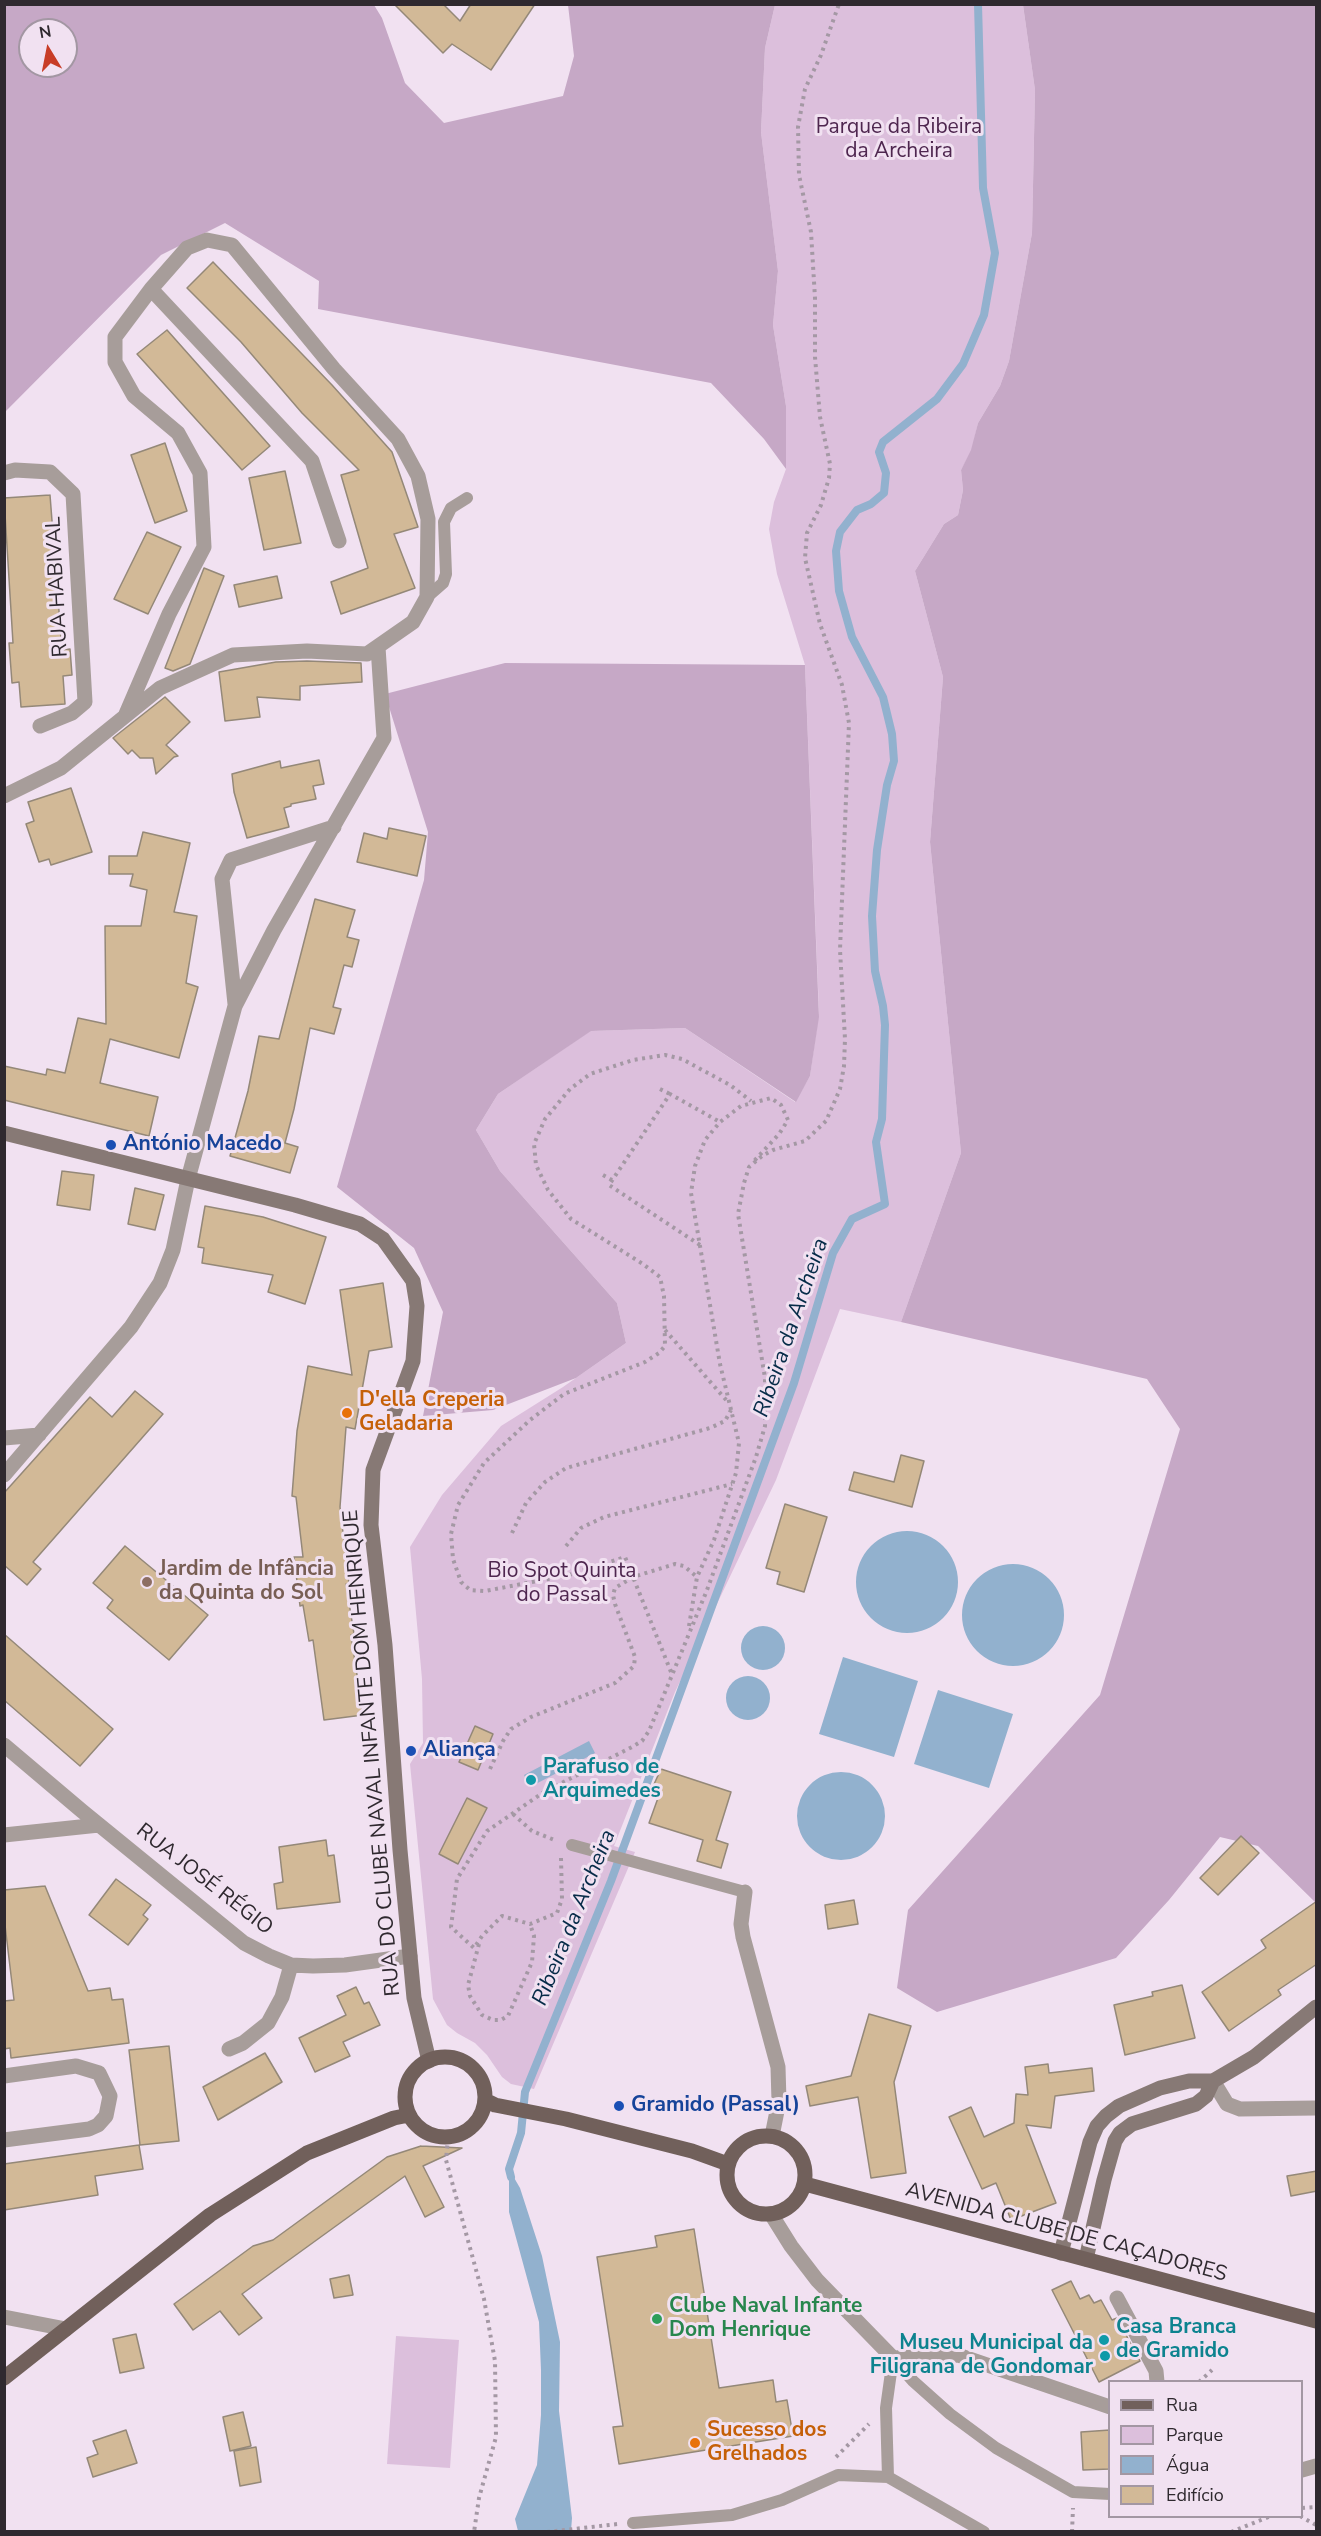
<!DOCTYPE html>
<meta charset="utf-8">
<style>
body{margin:0}
#map{position:relative;width:1321px;height:2536px;overflow:hidden;background:#f1e1f1;font-family:"Nunito Sans",sans-serif}
canvas{display:block}
.frame{position:absolute;inset:0;border:6px solid #2f292f;pointer-events:none}
.legend{position:absolute;left:1108px;top:2380px;width:195px;height:138px;box-sizing:border-box;background:#f1e1f1;border:2px solid #a397a3;margin:0;padding:8px 10px;list-style:none;font-size:18px;color:#2f292f}
.legend li{display:flex;align-items:center;gap:12px;height:30px}
.legend b{width:30px;border:2px solid #a397a3}
.north{position:absolute;left:18px;top:18px;width:60px;height:60px;box-sizing:border-box;background:#f1e1f1;border:2px solid #a397a3;border-radius:50%;rotate:350deg;font-size:16px;font-weight:700;line-height:24px;text-align:center;color:#2f292f}
.north::after{content:'';display:block;margin:auto;width:21px;height:27px;background:#c83d27;clip-path:polygon(50% 0,100% 100%,50% 72%,0 100%)}
</style>
<div id="map">
<canvas width="1321" height="2536"></canvas>
<div class="frame"></div>
<ul class="legend">
<li><b style="height:8px;background:#71605b"></b>Rua</li>
<li><b style="height:16px;background:#dcbfdc"></b>Parque</li>
<li><b style="height:16px;background:#92b1ce"></b>Água</li>
<li><b style="height:16px;background:#d2b997"></b>Edifício</li>
</ul>
<div class="north">N</div>
</div>
<script>
const ctx = document.querySelector('canvas').getContext('2d');
ctx.lineJoin = 'round';
function fill(path, color) { ctx.fillStyle = color; ctx.fill(path, 'evenodd'); }
const shape = rows => new Path2D(rows.map(r => 'M' + r).join(''));
function strokePath(path, color, width, dash) { ctx.strokeStyle = color; ctx.lineWidth = width; ctx.lineCap = dash ? 'butt' : 'round'; ctx.setLineDash(dash || []); ctx.stroke(path); }
function label(font, color, halo, rows, align = 'center') {
  ctx.font = font + ' "Nunito Sans",sans-serif'; ctx.lineWidth = 6; ctx.setLineDash([]); ctx.textBaseline = 'middle'; ctx.strokeStyle = halo; ctx.fillStyle = color; for (const [text, x, y, turn = 0] of rows) {
    ctx.save(); ctx.translate(x, y); ctx.rotate((+turn || 0) * Math.PI / 180); ctx.textAlign = isNaN(turn) ? turn : align; if (halo) ctx.strokeText(text, 0, 0); ctx.fillText(text, 0, 0); ctx.restore();
  }
}
const green = shape([
 [775,5,1023,5,1035,90,1032,233,1009,361,1000,386,978,423,972,450,961,470,963,490,958,515,944,524,915,571,943,677,930,842,961,1153,901,1322,840,1309,776,1480,675,1692,614,1846,635,1852,534,2089,511,2084,502,2077,487,2055,475,2043,457,2033,447,2025,433,1999,410,1764,423,1743,422,1679,410,1547,442,1495,501,1426,563,1387,626,1343,617,1303,500,1171,476,1130,498,1094,590,1031,685,1028,795,1102,810,1076,819,1012,805,665,777,574,769,529,774,502,786,469,786,406,773,325,778,271,761,132,765,48],
 [396,2336,459,2340,450,2468,387,2464]
]);
const forest = shape([
 [5,5,374,5,382,18,405,83,444,123,563,96,574,56,568,5,775,5,765,48,761,132,778,271,773,325,786,406,786,469,764,439,711,383,318,309,319,281,225,223,161,255,5,412],
 [30,30,66,30,66,66,30,66],
 [1023,5,1316,5,1316,1903,1258,1846,1220,1837,1169,1900,1116,1958,937,2012,897,1988,908,1910,1100,1695,1180,1429,1147,1379,901,1322,961,1153,930,842,943,677,915,571,944,524,958,515,963,490,961,470,971,450,978,423,1000,386,1009,361,1032,233,1035,90],
 [505,663,805,665,819,1017,810,1076,796,1102,685,1028,591,1031,498,1094,476,1130,500,1171,617,1303,626,1343,576,1378,493,1410,423,1416,443,1312,414,1248,337,1187,424,880,428,832,385,694]
]);
const water = shape([
 '856 1582a51 51 0 1 1 102 0a51 51 0 1 1-102 0Z',
 '962 1615a51 51 0 1 1 102 0a51 51 0 1 1-102 0Z',
 '741 1648a22 22 0 1 1 44 0a22 22 0 1 1-44 0Z',
 [843,1657,918,1681,894,1757,819,1734],
 '726 1698a22 22 0 1 1 44 0a22 22 0 1 1-44 0Z',
 [938,1690,1013,1714,989,1788,914,1764],
 [589,1741,595,1753,530,1787,524,1775],
 '797 1816a44 44 0 1 1 88 0a44 44 0 1 1-88 0Z',
 [509,2169,520,2188,542,2256,560,2342,559,2411,572,2518,571,2531,518,2531,515,2519,537,2465,541,2415,541,2370,539,2322,509,2212]
]);
const stream = shape([
 [511,2177,509,2169,521,2133,525,2092,611,1881,794,1383,833,1253,852,1219,885,1204,876,1142,882,1119,885,1025,883,1006,875,971,872,916,877,850,887,785,894,761,892,734,883,697,852,637,839,591,836,551,840,532,857,510,871,504,884,493,886,473,879,452,883,442,937,399,963,364,984,315,995,253,983,188,978,4]
]);
const building = shape([
 [394,4,443,4,460,21,471,4,535,4,491,70,452,44,443,53,394,4],
 [213,262,332,385,392,452,418,527,394,534,415,588,341,614,331,582,368,568,341,475,359,470,302,413,241,342,187,288,213,262],
 [167,330,270,446,242,470,137,354,167,330],
 [165,443,187,511,155,523,131,455,165,443],
 [285,471,301,543,264,550,249,478,285,471],
 [50,495,62,650,70,649,72,675,63,676,65,704,21,707,19,682,12,683,9,643,13,643,4,498,50,495],
 [147,532,181,547,148,614,114,599,147,532],
 [204,568,224,576,190,664,173,671,165,668,204,568],
 [277,576,282,598,239,607,234,585,277,576],
 [307,661,361,663,362,682,300,686,300,700,257,697,260,717,225,721,219,672,276,662,307,661],
 [165,697,190,722,166,745,178,756,174,757,156,774,153,758,140,758,132,750,128,754,113,738,165,697],
 [319,760,324,784,313,786,316,799,291,804,291,806,284,808,289,827,247,838,234,792,232,774,280,761,281,768,319,760],
 [71,788,92,852,51,865,49,859,39,862,26,824,34,821,28,802,71,788],
 [389,828,426,836,417,876,357,862,364,833,387,839,389,828],
 [143,832,190,843,174,912,197,916,186,983,198,987,179,1058,110,1039,100,1083,158,1097,149,1136,4,1100,4,1066,46,1075,47,1069,65,1073,78,1018,106,1024,105,926,141,926,147,890,130,886,133,874,109,874,109,856,137,856,143,832],
 [315,899,355,910,347,937,359,940,352,967,344,965,333,1007,341,1009,334,1034,310,1028,294,1109,285,1143,298,1147,290,1173,230,1156,248,1091,259,1036,279,1039,315,899],
 [62,1171,94,1175,90,1210,57,1205,62,1171],
 [135,1188,164,1195,155,1230,128,1224,135,1188],
 [205,1206,263,1217,326,1237,305,1304,268,1292,273,1275,202,1263,204,1248,198,1247,205,1206],
 [383,1283,392,1347,369,1351,355,1429,346,1427,340,1507,349,1584,346,1584,354,1634,351,1635,363,1715,324,1720,313,1640,309,1641,303,1605,300,1606,294,1557,303,1557,296,1497,292,1496,297,1431,308,1366,352,1375,340,1290,383,1283],
 [135,1391,163,1414,33,1562,41,1569,27,1585,4,1565,4,1493,90,1397,112,1417,135,1391],
 [901,1455,924,1461,912,1507,849,1490,854,1472,894,1482,901,1455],
 [785,1504,827,1517,804,1592,777,1584,780,1572,766,1568,785,1504],
 [125,1546,208,1615,169,1660,107,1608,113,1600,93,1583,125,1546],
 [4,1634,113,1729,80,1766,4,1700,4,1634],
 [475,1726,493,1734,478,1770,459,1762,475,1726],
 [661,1769,731,1792,716,1840,728,1844,721,1868,697,1861,703,1840,649,1823,658,1798,649,1795,661,1769],
 [467,1798,487,1808,458,1864,439,1854,467,1798],
 [1241,1836,1259,1853,1218,1895,1200,1878,1241,1836],
 [326,1840,328,1856,334,1855,340,1902,277,1909,274,1884,283,1882,279,1847,326,1840],
 [116,1879,151,1905,143,1915,148,1919,128,1945,89,1915,116,1879],
 [45,1886,88,1991,110,1988,112,2000,123,1999,129,2043,11,2058,10,2048,4,2049,4,2001,14,2000,4,1917,4,1890,45,1886],
 [854,1900,858,1924,828,1929,825,1905,854,1900],
 [1317,1901,1317,1964,1278,1990,1281,1995,1229,2031,1202,1992,1266,1948,1261,1940,1317,1901],
 [1182,1985,1195,2038,1125,2055,1114,2005,1153,1996,1152,1992,1182,1985],
 [356,1987,364,2004,369,2002,380,2025,343,2042,350,2056,315,2072,299,2038,346,2015,337,1996,356,1987],
 [869,2014,911,2026,894,2082,906,2173,871,2178,858,2097,810,2106,806,2086,851,2076,869,2014],
 [169,2046,179,2141,140,2145,129,2050,169,2046],
 [265,2053,282,2082,218,2120,203,2087,265,2053],
 [1048,2064,1049,2073,1092,2068,1094,2091,1055,2096,1051,2128,1026,2125,1056,2203,1011,2220,996,2183,982,2189,949,2117,971,2107,984,2137,1014,2123,1016,2094,1028,2095,1025,2067,1048,2064],
 [139,2145,143,2169,95,2176,98,2195,4,2210,4,2164,139,2145],
 [421,2146,462,2148,423,2166,444,2207,425,2217,405,2176,242,2294,262,2318,239,2335,220,2311,193,2330,174,2304,253,2246,273,2240,387,2157,421,2146],
 [1317,2171,1317,2191,1291,2196,1287,2176,1317,2171],
 [694,2229,719,2388,773,2380,776,2402,787,2400,793,2436,619,2464,613,2427,623,2426,597,2257,657,2247,655,2236,694,2229],
 [349,2275,353,2295,334,2298,330,2279,349,2275],
 [1071,2281,1080,2299,1089,2295,1094,2303,1101,2300,1112,2320,1117,2318,1140,2361,1099,2382,1052,2290,1071,2281],
 [136,2334,144,2368,120,2373,113,2339,136,2334],
 [243,2412,251,2446,230,2451,223,2417,243,2412],
 [126,2430,137,2463,93,2477,87,2458,98,2454,93,2441,126,2430],
 [1110,2430,1110,2469,1083,2470,1081,2432,1110,2430],
 [256,2447,261,2482,240,2486,234,2451,256,2447]
]);
const path = shape([
 [660,1089,670,1094],
 [603,1175,612,1180],
 [700,1245,609,1185,670,1094,720,1122],
 [665,1330,727,1401],
 [512,1533,526,1503,545,1482,566,1468,710,1428,725,1421,731,1410],
 [566,1546,581,1528,604,1517,732,1484],
 [689,1626,697,1577,714,1540,736,1473,739,1443,720,1364,691,1193,695,1166,705,1140,720,1122,741,1106,771,1098,781,1105,788,1120,779,1134,754,1161],
 [671,1672,625,1557,569,1575,485,1591,470,1590,461,1582,453,1559,451,1534,458,1505,484,1463,530,1420,564,1394,645,1362,659,1353,665,1346,664,1296,660,1277,643,1264,571,1219,548,1190,536,1165,534,1144,545,1119,570,1089,590,1074,633,1060,665,1055,682,1059,730,1085,751,1101],
 [490,1769,503,1741,511,1729,531,1717,615,1683,634,1666,635,1657,615,1604,613,1595,615,1588,633,1577,675,1564,684,1566,697,1577],
 [513,1814,532,1831,557,1841],
 [561,1858,562,1899,557,1913,530,1924,502,1916,482,1936,474,1948,451,1927,457,1879,487,1831,544,1792,632,1747,642,1741,649,1731,707,1590,756,1457,765,1426,765,1378,738,1214,744,1183,749,1167,762,1156,773,1150,805,1141,826,1121,840,1089,844,1066,845,1039,840,950,849,723,842,685,820,624,805,558,807,533,821,505,829,478,830,464,820,417,815,357,815,298,811,232,799,175,798,127,805,89,821,55,839,4],
 [479,1944,468,1985,470,1996,482,2015,493,2020,501,2020,508,2016,532,1962,534,1936,530,1924],
 [448,2138,446,2160,484,2299,495,2361,496,2437,479,2498,474,2532],
 [1199,2382,1212,2370],
 [836,2457,869,2424],
 [1302,2508,1316,2507],
 [1300,2516,1316,2525],
 [547,2532,618,2524],
 [1072,2532,1073,2508],
 [1231,2532,1271,2516]
]);
const lane = shape([
 [427,597,443,583,446,574,444,522,451,508,467,498],
 [572,1845,745,1892],
 [893,2358,913,2381,950,2414,996,2448,1073,2492,1110,2494],
 [888,2477,886,2408,893,2358],
 [633,2523,732,2515,782,2500,838,2475,888,2477,984,2532]
]);
const street = shape([
 [151,289,312,461,339,541],
 [4,473,15,470,50,472,73,494,85,702,72,713,40,726],
 [4,796,61,768,160,688,233,655,307,651,367,654,413,622,427,597,428,519,418,476,398,439,334,369,232,245,207,240,187,248,151,289,115,337,115,362,134,396,178,433,200,473,204,547,169,614,126,714],
 [235,1004,222,879,231,860,334,827],
 [4,1438,39,1435],
 [4,1475,131,1327,160,1283,173,1250,188,1179,235,1006,274,930,384,738,378,647],
 [4,1745,82,1811,244,1943,269,1956,291,1965,313,1966,345,1965,410,1956],
 [4,1835,99,1825],
 [745,1892,741,1924,743,1937,778,2067,779,2101,772,2136],
 [229,2049,243,2043,268,2023,282,1997,291,1965],
 [4,2076,76,2066,99,2073,110,2096,106,2116,98,2125,89,2129,4,2140],
 [1213,2081,1227,2104,1240,2109,1316,2108],
 [771,2214,791,2246,817,2280,893,2358,958,2355,1110,2407],
 [1117,2298,1156,2371,1157,2382],
 [4,2317,66,2329],
 [1302,2470,1316,2466]
]);
const secondary = shape([
 [4,1133,295,1205,360,1224,383,1239,413,1281,417,1306,413,1361,373,1470,371,1525,385,1645,400,1850,414,1998,429,2061],
 [1061,2253,1090,2142,1097,2126,1106,2116,1119,2106,1160,2088,1189,2081,1213,2081,1254,2057,1316,2007],
 [1086,2259,1104,2180,1115,2141,1120,2133,1132,2124,1196,2104,1206,2096,1213,2081]
]);
const primary = shape([
 '405 2097a40 40 0 1 1 80 0a40 40 0 1 1-80 0Z',
 [485,2100,495,2105,566,2119,692,2151,728,2164],
 '727 2175a39 39 0 1 1 78 0a39 39 0 1 1-78 0Z',
 [805,2184,1316,2321],
 [4,2378,210,2215,307,2153,394,2118,409,2115]
]);
const markers = [
 [111,1145,6,"#1a4fb4"],
 [347,1413,6,"#e8710a"],
 [147,1582,6,"#8d6e63"],
 [411,1751,6,"#1a4fb4"],
 [531,1780,6,"#0f9aa8"],
 [619,2106,6,"#1a4fb4"],
 [657,2319,6,"#2e9e5b"],
 [1104,2340,6,"#0f9aa8"],
 [1105,2356,6,"#0f9aa8"],
 [695,2443,6,"#e8710a"]
];
const parkNames = [
 ["Parque da Ribeira",899,128],
 ["da Archeira",899,152],
 ["Bio Spot Quinta",562,1572],
 ["do Passal",562,1596]
];
const streetNames = [
 ["RUA HABIVAL",58,587,-93],
 ["RUA DO CLUBE NAVAL INFANTE DOM HENRIQUE",373,1753,-95],
 ["RUA JOSÉ RÉGIO",204,1880,38],
 ["AVENIDA CLUBE DE CAÇADORES",1066,2233,15]
];
const transitNames = [
 ["António Macedo",123,1145],
 ["Aliança",423,1751],
 ["Gramido (Passal)",631,2106]
];
const foodNames = [
 ["D'ella Creperia",359,1401],
 ["Geladaria",359,1425],
 ["Sucesso dos",707,2431],
 ["Grelhados",707,2455]
];
const educationNames = [
 ["Jardim de Infância",159,1570],
 ["da Quinta do Sol",159,1594]
];
const cultureNames = [
 ["Parafuso de",543,1768],
 ["Arquimedes",543,1792],
 ["Casa Branca",1116,2328],
 ["de Gramido",1116,2352],
 ["Museu Municipal da",1093,2344,"right"],
 ["Filigrana de Gondomar",1093,2368,"right"]
];
const leisureNames = [
 ["Clube Naval Infante",669,2307],
 ["Dom Henrique",669,2331]
];
const waterNames = [
 ["Ribeira da Archeira",792,1328,-71],
 ["Ribeira da Archeira",575,1918,-68]
];
fill(green, '#dcbfdc');
fill(forest, '#c6a8c6');
fill(water, '#92b1ce');
strokePath(stream, '#92b1ce', 8);
fill(building, '#d2b997');
strokePath(building, '#948878', 1.5);
strokePath(path, '#a498a4', 4, [3, 4.5]);
strokePath(lane, '#a79d9a', 12);
strokePath(street, '#a79d9a', 15);
strokePath(secondary, '#877975', 15);
strokePath(primary, '#71605b', 15);
for (const [x, y, r, color] of markers) { const dot = new Path2D(); dot.arc(x, y, r, 0, 2 * Math.PI); ctx.fillStyle = color; ctx.fill(dot); strokePath(dot, '#f1e1f1', 2); }
label('21px', '#4e264f', '#f1e1f1', parkNames);
label('21px', '#2f292f', '#f1e1f1', streetNames);
label('bold 21px', '#164399', '#f1e1f1', transitNames, 'left');
label('bold 21px', '#c56008', '#f1e1f1', foodNames, 'left');
label('bold 21px', '#785e54', '#f1e1f1', educationNames, 'left');
label('bold 21px', '#0d838f', '#f1e1f1', cultureNames, 'left');
label('bold 21px', '#27864d', '#f1e1f1', leisureNames, 'left');
label('italic 22px', '#062b48', '#f1e1f1', waterNames);
</script>
